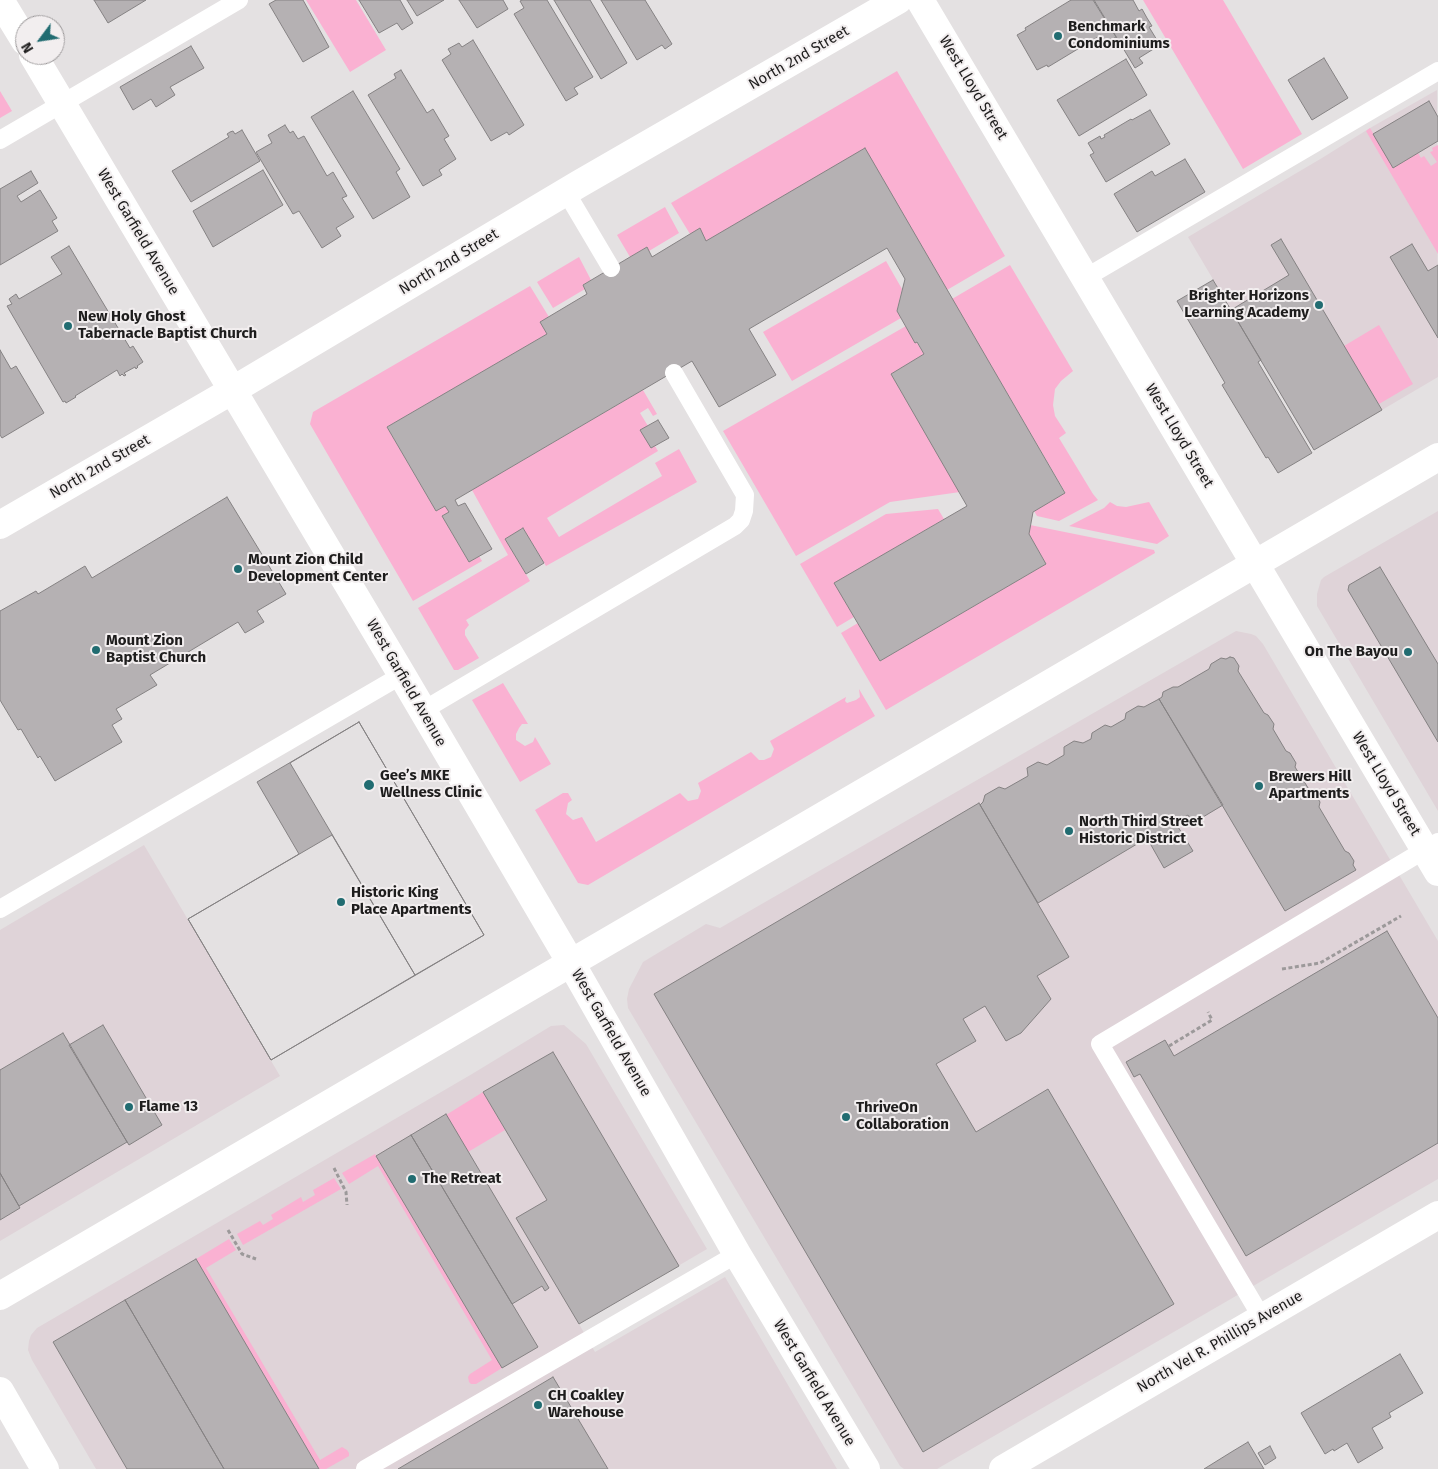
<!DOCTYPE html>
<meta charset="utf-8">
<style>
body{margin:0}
#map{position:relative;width:1438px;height:1469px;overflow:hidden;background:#e4e1e2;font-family:"Fira Sans",sans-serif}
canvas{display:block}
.north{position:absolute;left:15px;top:15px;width:50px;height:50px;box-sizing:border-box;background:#f2eeef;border:1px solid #9d9a9b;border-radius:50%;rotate:239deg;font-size:14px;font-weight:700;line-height:20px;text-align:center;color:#1e1d1d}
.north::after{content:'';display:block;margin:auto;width:18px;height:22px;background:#216c71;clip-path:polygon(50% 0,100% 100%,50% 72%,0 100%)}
</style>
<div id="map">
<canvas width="1438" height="1469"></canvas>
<div class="north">N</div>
</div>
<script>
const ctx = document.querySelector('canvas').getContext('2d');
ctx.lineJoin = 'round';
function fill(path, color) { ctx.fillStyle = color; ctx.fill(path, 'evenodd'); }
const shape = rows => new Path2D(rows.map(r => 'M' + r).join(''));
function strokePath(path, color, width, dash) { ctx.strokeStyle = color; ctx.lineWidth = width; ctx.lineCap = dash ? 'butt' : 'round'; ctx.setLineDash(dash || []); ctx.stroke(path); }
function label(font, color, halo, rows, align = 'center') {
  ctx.font = font + ' "Fira Sans",sans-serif'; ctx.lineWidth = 4; ctx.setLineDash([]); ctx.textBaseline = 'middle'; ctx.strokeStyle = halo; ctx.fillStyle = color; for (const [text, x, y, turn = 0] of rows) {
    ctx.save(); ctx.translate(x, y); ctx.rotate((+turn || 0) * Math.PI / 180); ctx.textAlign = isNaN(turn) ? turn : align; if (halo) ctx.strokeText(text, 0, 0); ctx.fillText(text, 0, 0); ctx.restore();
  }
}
const built = shape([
 [1437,90,1438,377,1314,450,1188,237,1322,158,1370,128],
 [1438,511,1438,811,1317,606,1317,594,1321,580,1324,577],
 [1236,631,1251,634,1256,636,1263,644,1438,941,1438,1179,937,1469,904,1469,900,1466,628,1008,627,999,629,989,643,962,706,924,720,928],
 [144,845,280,1076,0,1241,0,930],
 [564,1025,586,1044,707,1249,579,1324,595,1352,725,1277,837,1469,96,1469,32,1360,28,1350,29,1341,31,1335,37,1328,472,1074,551,1026]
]);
const green = shape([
 [306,0,356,0,386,50,350,72],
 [1143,0,1223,0,1302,134,1243,169],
 [897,71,1005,256,947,290,865,149,706,241,700,229,690,234,671,203],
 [0,91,12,111,0,118],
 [1370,128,1393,168,1418,153,1421,158,1424,156,1431,166,1437,162,1430,152,1433,151,1432,148,1438,145,1438,254,1366,131],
 [665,207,679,233,649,251,647,247,630,257,617,235],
 [579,257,591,280,583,285,585,289,553,308,537,282],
 [886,261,902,289,897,311,901,318,792,381,763,332],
 [1010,265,1073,371,1061,381,1055,389,1053,405,1055,416,1066,433,1059,438,1093,494,1098,500,1059,521,1037,516,1034,511,1065,492,952,299],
 [530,286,549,317,540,322,547,334,387,427,436,511,445,506,449,512,442,516,469,562,479,556,482,561,413,601,310,424,313,412],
 [1379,325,1413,384,1379,404,1344,346],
 [906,326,924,354,891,374,960,492,890,502,796,556,723,431],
 [643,390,657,414,653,416,648,408,640,413,648,426,651,448,655,446,658,451,547,518,559,537,662,476,655,463,679,449,697,482,546,566,523,528,505,539,530,581,466,620,469,625,465,630,465,635,479,658,458,670,454,670,418,608,508,555,472,490],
 [1110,502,1117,506,1126,507,1149,502,1169,536,1157,544,1069,526,1104,508],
 [938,509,944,519,835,583,854,617,837,627,800,564,886,514],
 [1030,525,1154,550,1155,553,886,710,841,633,858,623,880,661,1046,564,1029,534],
 [503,683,528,724,522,724,519,728,516,734,516,740,525,746,533,742,535,737,551,764,520,782,472,700],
 [859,689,875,716,588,885,578,883,535,810,563,793,568,793,572,800,568,803,566,814,573,820,582,817,596,842,680,793,688,801,698,799,701,791,698,783,751,752,759,760,764,760,771,757,774,749,770,741,846,697,845,701,847,703,856,700,860,697],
 [483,1092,505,1130,468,1152,446,1115],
 [375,1154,502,1368,476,1384,471,1384,469,1382,468,1377,470,1374,492,1360,378,1166,349,1184,342,1173],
 [334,1178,341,1189,243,1245,237,1234,260,1221,263,1225,273,1219,271,1215,301,1197,303,1202,315,1195,313,1190],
 [229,1239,236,1250,206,1268,320,1460,342,1447,347,1450,349,1453,349,1456,326,1469,319,1469,196,1259]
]);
const building = shape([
 [94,0,146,0,108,23,94,0],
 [276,0,303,0,329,47,303,62,269,4,276,0],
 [359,0,400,0,413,23,402,30,397,23,379,33,359,0],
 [407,0,444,0,417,16,407,0],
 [459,0,503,0,508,9,477,28,459,0],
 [522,0,547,0,593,77,574,88,578,94,566,101,514,14,524,8,520,1,522,0],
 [554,0,590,0,627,63,601,79,554,0],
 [601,0,645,0,672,44,665,49,662,45,637,60,601,0],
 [1071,0,1093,0,1116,37,1106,43,1101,35,1048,67,1047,65,1037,70,1017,35,1026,30,1025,28,1071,0],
 [1094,0,1133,0,1139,11,1142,9,1147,18,1152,26,1149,27,1160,45,1139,58,1143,63,1135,68,1094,0],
 [473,40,524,125,509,135,507,132,491,141,442,60,451,54,448,49,459,43,462,47,473,40],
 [191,46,204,68,170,87,175,95,156,107,151,99,133,110,120,87,191,46],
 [1324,58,1348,98,1312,120,1288,80,1324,58],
 [1126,59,1147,95,1079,136,1057,100,1126,59],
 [401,70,427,113,433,109,449,136,444,139,456,159,439,170,442,175,423,186,368,95,396,78,394,74,401,70],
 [353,91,400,169,396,172,410,197,373,219,311,117,353,91],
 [1429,101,1438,117,1438,141,1393,168,1373,134,1429,101],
 [1150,110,1170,144,1106,182,1090,155,1094,153,1088,143,1100,136,1101,139,1105,137,1104,135,1131,119,1132,120,1150,110],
 [285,125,290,133,293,131,298,139,304,136,327,176,333,172,347,196,342,198,354,217,336,228,341,236,322,248,299,211,293,214,256,152,272,143,268,135,285,125],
 [242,130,260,161,191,202,172,171,229,137,227,134,230,132,233,131,235,134,242,130],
 [865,148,1065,493,1033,512,1029,534,1046,564,880,661,834,583,967,506,891,374,924,354,917,342,915,343,897,311,905,279,887,248,749,329,776,375,719,407,692,361,455,500,458,506,465,503,492,549,469,562,442,516,449,512,445,506,436,511,387,427,547,334,540,322,587,294,583,285,630,257,647,247,652,257,700,228,706,241,865,148],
 [1185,159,1205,192,1137,232,1114,194,1152,171,1155,176,1185,159],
 [263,170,283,205,213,247,193,211,263,170],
 [31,171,38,183,17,196,21,202,40,190,57,218,52,221,58,231,0,265,0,189,31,171],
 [1281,239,1382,410,1314,450,1231,310,1289,275,1271,245,1281,239],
 [1412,244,1428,271,1438,265,1438,338,1390,257,1412,244],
 [69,246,130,348,133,346,143,362,137,366,138,367,136,369,135,367,124,373,126,375,124,376,122,374,120,376,117,370,75,396,76,397,66,403,65,401,63,402,7,306,12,304,9,299,16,294,19,299,62,274,51,257,69,246],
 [1213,280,1261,360,1258,362,1312,453,1278,473,1268,457,1266,458,1222,385,1225,383,1177,301,1213,280],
 [0,350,11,369,16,366,44,413,2,438,0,435,0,350],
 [658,420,669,438,651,448,640,430,658,420],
 [227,497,286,594,257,611,264,622,245,633,238,622,150,675,157,685,116,709,122,719,112,725,122,742,55,781,40,756,38,758,21,729,18,730,0,700,0,611,36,591,38,594,85,566,92,578,227,497],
 [523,528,544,563,526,574,505,539,523,528],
 [1380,567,1438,664,1438,742,1348,590,1349,585,1380,567],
 [1230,657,1234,658,1239,666,1238,671,1264,713,1268,715,1274,724,1273,729,1286,751,1290,753,1296,763,1295,767,1310,791,1315,794,1320,802,1319,807,1345,851,1349,853,1354,861,1353,865,1356,870,1285,911,1159,699,1162,697,1163,692,1173,687,1178,687,1209,669,1211,664,1221,658,1226,659,1230,657],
 [1159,699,1223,805,1193,823,1188,815,1175,822,1193,851,1164,868,1147,838,1038,903,980,805,983,802,985,795,999,787,1005,789,1028,776,1027,768,1038,762,1047,765,1064,755,1064,747,1074,741,1083,743,1091,739,1092,733,1105,725,1111,727,1125,719,1126,713,1138,706,1144,707,1159,699],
 [359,722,484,935,415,975,290,763,359,722],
 [359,722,484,935,271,1060,188,919,299,854,257,782,359,722],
 [979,803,1069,957,1037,976,1051,999,1021,1033,1006,1041,985,1006,963,1019,976,1041,936,1064,976,1132,1048,1089,1174,1304,923,1452,654,994,979,803],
 [332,835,415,975,271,1060,188,919,332,835],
 [1387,931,1438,1018,1438,1143,1246,1256,1140,1074,1134,1077,1126,1062,1165,1040,1174,1056,1387,931],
 [103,1025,162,1125,129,1145,69,1045,103,1025],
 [63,1033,127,1142,19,1206,0,1173,0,1070,63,1033],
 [553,1052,679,1266,579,1324,516,1218,547,1200,483,1092,553,1052],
 [446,1114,549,1288,545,1291,542,1286,512,1304,411,1135,446,1114],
 [411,1135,538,1347,502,1368,376,1156,411,1135],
 [0,1173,20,1208,0,1220,0,1173],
 [196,1259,199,1264,319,1469,224,1469,125,1300,196,1259],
 [125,1300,224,1469,127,1469,53,1342,125,1300],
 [1400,1354,1423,1393,1389,1413,1391,1417,1372,1428,1383,1448,1358,1463,1347,1443,1334,1451,1333,1449,1325,1454,1301,1413,1400,1354],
 [553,1377,608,1469,398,1469,553,1377],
 [1248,1442,1264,1469,1204,1469,1233,1451,1248,1442],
 [1270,1446,1276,1458,1265,1465,1258,1453,1270,1446]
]);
const path = shape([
 [1282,969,1320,963,1401,916],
 [1169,1046,1212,1020,1208,1012],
 [334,1168,346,1192,347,1205],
 [228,1230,242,1254,256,1259]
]);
const lane = shape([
 [0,140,239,0],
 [566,192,611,268],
 [1085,278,1438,71],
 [422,711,735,526,741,520,744,511,745,495,674,373],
 [0,909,402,675],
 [1262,1318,1100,1044,1438,842],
 [365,1469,737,1254]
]);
const street = shape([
 [0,0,25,41],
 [920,0,1438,872],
 [33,55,402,675,571,963,737,1254,866,1469],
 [0,525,233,390,579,184,898,0],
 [1003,1469,1438,1215]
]);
const secondary = shape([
 [0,1296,1438,457],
 [0,1391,45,1469]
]);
const markers = [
 [1058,36,5,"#216c71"],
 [1319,305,5,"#216c71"],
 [68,326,5,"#216c71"],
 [238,569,5,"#216c71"],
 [96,650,5,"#216c71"],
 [1408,652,5,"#216c71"],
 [369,785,6,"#216c71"],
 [1259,786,5,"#216c71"],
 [1069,831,5,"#216c71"],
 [341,902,5,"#216c71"],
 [129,1107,5,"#216c71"],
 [846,1117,5,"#216c71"],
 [412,1179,5,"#216c71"],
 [538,1405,5,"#216c71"]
];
const poiNames = [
 ["Benchmark",1068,27],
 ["Condominiums",1068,44],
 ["Brighter Horizons",1309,296,"right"],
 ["Learning Academy",1309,313,"right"],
 ["New Holy Ghost",78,317],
 ["Tabernacle Baptist Church",78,334],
 ["Mount Zion Child",248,560],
 ["Development Center",248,577],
 ["Mount Zion",106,641],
 ["Baptist Church",106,658],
 ["On The Bayou",1398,652,"right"],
 ["Gee’s MKE",380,776],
 ["Wellness Clinic",380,793],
 ["Brewers Hill",1269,777],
 ["Apartments",1269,794],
 ["North Third Street",1079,822],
 ["Historic District",1079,839],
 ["Historic King",351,893],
 ["Place Apartments",351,910],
 ["Flame 13",139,1107],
 ["ThriveOn",856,1108],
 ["Collaboration",856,1125],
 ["The Retreat",422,1179],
 ["CH Coakley",548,1396],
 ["Warehouse",548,1413]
];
const streetNames = [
 ["North 2nd Street",799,58,-30],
 ["West Lloyd Street",973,88,59],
 ["West Garfield Avenue",138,232,59],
 ["North 2nd Street",449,262,-31],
 ["West Lloyd Street",1179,436,59],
 ["North 2nd Street",100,467,-30],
 ["West Garfield Avenue",406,683,60],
 ["West Lloyd Street",1386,784,59],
 ["West Garfield Avenue",611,1033,60],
 ["North Vel R. Phillips Avenue",1220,1342,-30],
 ["West Garfield Avenue",814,1383,59]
];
fill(built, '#dfd3d8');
fill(green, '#fab1d2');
fill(building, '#b5b1b3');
strokePath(building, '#858283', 1);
strokePath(path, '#9c999a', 3, [4, 2.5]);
strokePath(lane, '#fff', 18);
strokePath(street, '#fff', 28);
strokePath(secondary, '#fff', 28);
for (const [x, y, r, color] of markers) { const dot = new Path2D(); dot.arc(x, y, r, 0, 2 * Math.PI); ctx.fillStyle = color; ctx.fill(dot); strokePath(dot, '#f2eeef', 2); }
label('bold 15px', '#1e1d1d', '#f2eeef', poiNames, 'left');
label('15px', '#1e1d1d', '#f2eeef', streetNames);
</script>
